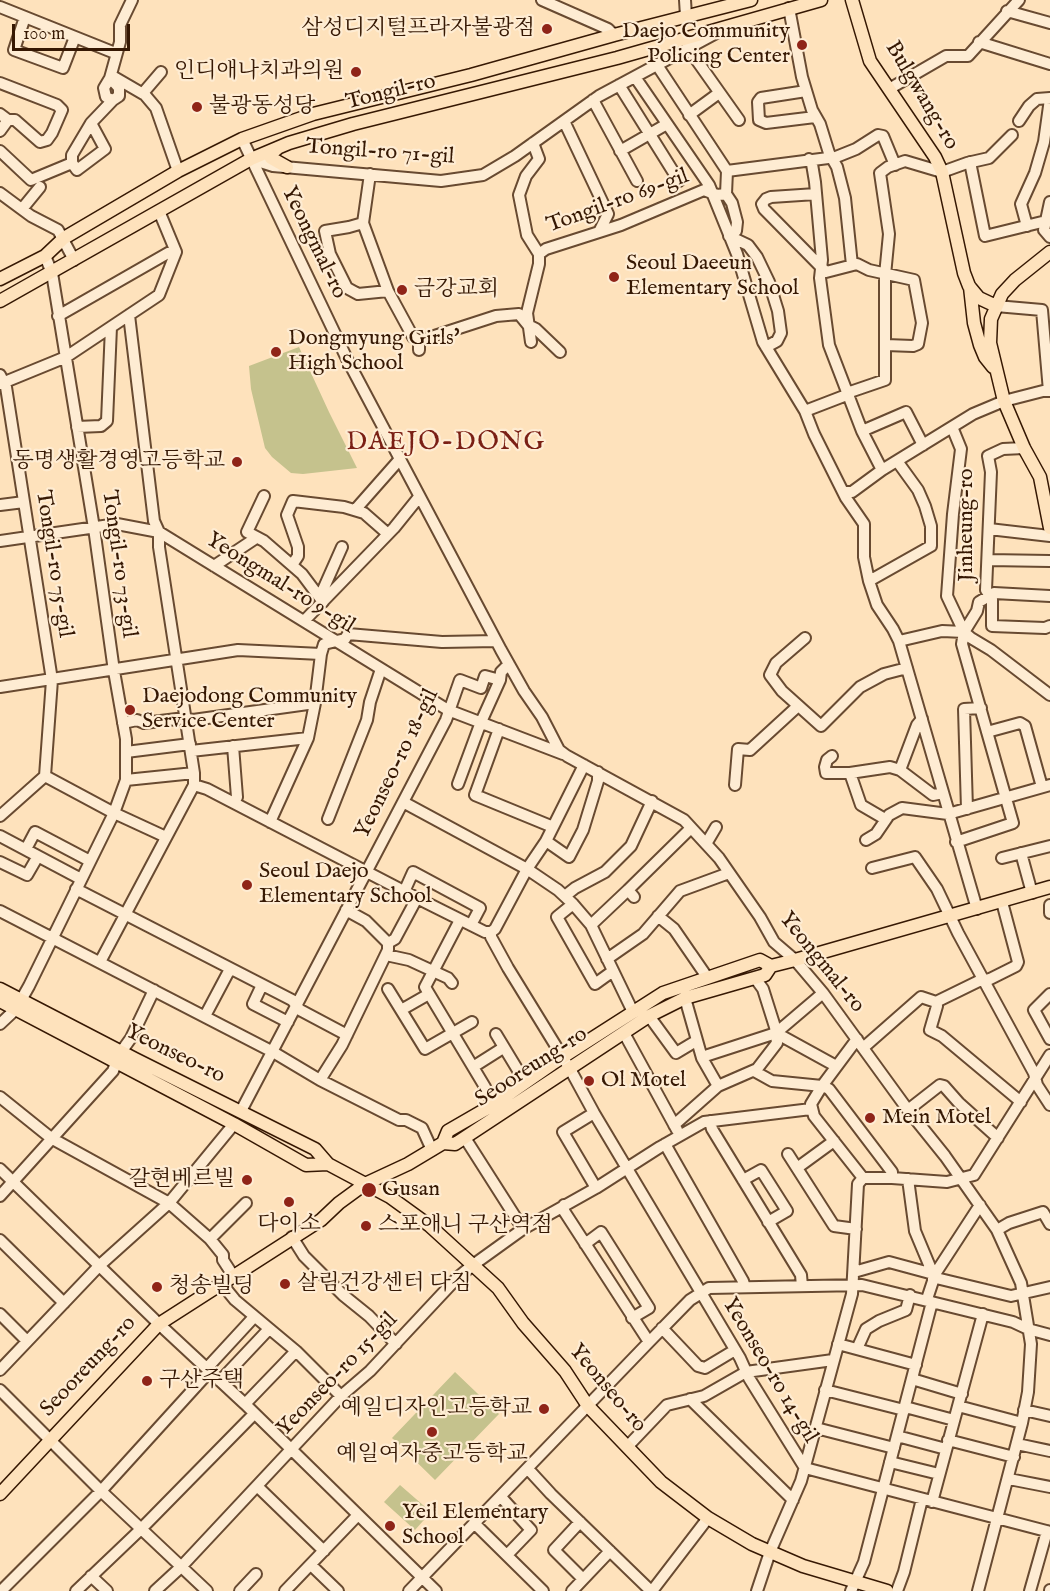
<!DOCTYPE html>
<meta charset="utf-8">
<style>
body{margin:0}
#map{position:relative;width:1050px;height:1591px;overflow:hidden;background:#fee2bc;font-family:"IM FELL English",serif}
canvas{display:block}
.scale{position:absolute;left:12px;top:24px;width:118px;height:27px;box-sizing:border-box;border:3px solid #361803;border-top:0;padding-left:8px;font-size:18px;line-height:21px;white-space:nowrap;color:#361803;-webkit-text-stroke:4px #feecd3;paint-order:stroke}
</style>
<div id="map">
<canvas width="1050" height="1591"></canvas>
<div class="scale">100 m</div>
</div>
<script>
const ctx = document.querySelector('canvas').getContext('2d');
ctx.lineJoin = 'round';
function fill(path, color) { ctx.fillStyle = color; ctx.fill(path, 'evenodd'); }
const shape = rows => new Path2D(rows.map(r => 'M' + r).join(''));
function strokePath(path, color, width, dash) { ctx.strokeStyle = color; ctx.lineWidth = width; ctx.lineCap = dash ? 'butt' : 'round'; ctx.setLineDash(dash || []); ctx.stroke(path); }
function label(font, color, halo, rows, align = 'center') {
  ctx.font = font + ' "IM FELL English","Noto Serif KR",serif'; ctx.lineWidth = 4.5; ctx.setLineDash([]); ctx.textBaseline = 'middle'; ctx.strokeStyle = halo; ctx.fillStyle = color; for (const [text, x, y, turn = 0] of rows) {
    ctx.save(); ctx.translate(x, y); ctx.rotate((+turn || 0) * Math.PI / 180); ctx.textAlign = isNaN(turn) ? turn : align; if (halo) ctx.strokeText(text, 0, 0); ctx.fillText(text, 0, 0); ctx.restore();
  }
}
const green = shape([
 [299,347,329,412,357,468,303,474,291,473,272,457,265,448,251,389,249,366],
 [455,1372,499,1414,435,1480,392,1438],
 [400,1485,431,1512,415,1530,384,1502]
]);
const minor = shape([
 [542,0,608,29,614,35],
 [685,0,686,16],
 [0,7,115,53],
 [789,8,802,77,812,110,820,124,829,153,837,167,845,198,852,265],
 [1007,11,1050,23],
 [25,17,14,50,63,68,75,37],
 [979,42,1050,64],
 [688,48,739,120],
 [657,65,727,171],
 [114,77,145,95,156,108,178,171],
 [635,77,709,185,737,254,763,342,805,411,814,434,846,498,864,524,864,557,869,581,877,605,893,629,899,641,977,909],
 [110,78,119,88,119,96,113,100,106,97,104,88,110,78,120,42,120,25,132,0],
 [0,83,57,105,62,110,52,133,47,140,40,142,15,120,8,120,0,114],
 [619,85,679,181],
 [889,89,946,56,968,56,1019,0],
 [806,91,761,98,758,102,759,120,766,123,815,117],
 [143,93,161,72],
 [593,100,637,181],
 [689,115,719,93],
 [564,121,608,214,599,232],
 [1019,121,1029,106,1037,99,1050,98],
 [91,123,72,155,72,163,77,170,105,149,91,123,113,100],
 [0,131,8,120],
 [242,139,347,359,501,650,524,691,542,717,559,750,567,756,684,820,719,858,760,917,774,942,795,960,823,993,908,1110,945,1156,997,1230,1021,1283,1031,1344,1028,1392,1022,1423,978,1591],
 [0,151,31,180,72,163],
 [620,151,667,124],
 [251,159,273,166,441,181,483,175,515,156,599,96,718,32],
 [809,159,812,164,815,182,822,260,820,278,829,345,862,431,882,470],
 [970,162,985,236,1046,221],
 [727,171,836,157,856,149,878,135,883,136,895,165],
 [370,174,363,223,388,291,413,337,419,341],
 [0,193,31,216,58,230,74,260],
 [726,194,727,171],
 [816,194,771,197,766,199,762,204,764,209,826,272,857,264,869,270,914,280,922,323,918,344,913,346,886,345],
 [1050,202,1044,230,1050,237],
 [22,209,40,187],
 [363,223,349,227,325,231,330,254,347,288,358,294,388,291],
 [1027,226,1021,204,1035,173,1044,142,1050,99],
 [539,254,546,249,621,225,704,190,717,195,726,194,732,203,737,222,736,231,729,236,748,245,757,257,769,282,778,311,781,333,777,341,766,347],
 [996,306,1042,310,1049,391],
 [58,316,168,253,176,252],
 [531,342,527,313,539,264,539,254,527,235,519,195,526,176,539,159,533,143],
 [419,350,419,341,496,316,519,314,528,325,536,329,560,352],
 [0,375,6,387,52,680,45,776,0,816],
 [0,384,66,357,159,295,176,252,159,211],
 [805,411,844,396,847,393,885,380,885,275,889,234,880,173,888,167,905,161,942,172,967,163,989,158,1012,135],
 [77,427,101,426,107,421,111,327],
 [952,427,961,449,953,514,947,596,964,632,971,638,991,650,1050,695],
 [862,431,906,412,923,445],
 [1024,448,1003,449,988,456,991,472,986,590,992,599,992,626,1045,628,1050,626],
 [843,492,852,492,882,470,973,414,1004,401,1043,391,1050,391],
 [264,496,247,532,264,541,302,574,323,602,322,592,342,547],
 [0,505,24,502],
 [355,510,400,459],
 [989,529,1050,536],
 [0,541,117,524,159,532,448,710,563,754],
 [988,560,1050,561],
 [292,565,298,556,298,547,287,515,293,501,344,507,364,513,388,534],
 [214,566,256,538],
 [869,581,931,546,931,526,925,506,918,490,897,461],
 [304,621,394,528,419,497],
 [805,638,776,663,770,675,782,691,821,726,860,687,884,674,907,668],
 [899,641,942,631,964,632],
 [0,687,238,650,321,654,324,644,345,639,348,634,442,642,496,641],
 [123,723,137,720,144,723,185,718,193,720,315,703],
 [499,729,475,795,553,827],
 [987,732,1020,723,1025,726,1042,787],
 [233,746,237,797,234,803],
 [191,751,308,738],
 [126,752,190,744],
 [832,756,827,760,825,767,826,773,850,773,890,767,900,770,933,795,943,793],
 [900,770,917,725,922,719],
 [850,773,861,805,885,819],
 [45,776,114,813,166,837],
 [126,780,194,773],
 [458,784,481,722,500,680,501,672,509,664],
 [194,785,207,789,417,898,485,932,491,932,495,929,527,869,546,841,584,765],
 [735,785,738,749,750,750,798,706],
 [403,802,527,869,558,890,573,904,591,925,633,1012],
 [967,809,964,709,981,708],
 [328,819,367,720,370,702,381,669],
 [270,822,308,738,315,703,321,654],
 [0,836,81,879],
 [866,840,876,834,889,815,902,808,948,814,1050,785],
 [546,841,569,857,583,830,598,781,598,772],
 [956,842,1013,823,962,644,964,632,977,611,979,602,994,593,1050,596],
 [706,844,716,827],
 [26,849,35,832,90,861],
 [1021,853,1032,893],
 [1002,858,1050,846],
 [0,862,27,875,38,856],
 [872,868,915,857,937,889,958,933,1034,1073,1037,1085,1050,1105],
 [76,889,292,1000,300,1010,347,1035],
 [404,892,413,872,480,908,471,925],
 [565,896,575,888,605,872,631,846,652,801],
 [634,897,628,890,691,828],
 [573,904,557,917,595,984,613,971],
 [1050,905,1050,913],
 [0,911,273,1052,320,1080,399,1120,406,1120,422,1128,432,1150],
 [658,916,674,929,707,977],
 [460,920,425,987,485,1087,493,1105],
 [591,925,628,890],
 [491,932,491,937,508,968,570,1069,594,1113,740,1358,749,1378,805,1468,1050,1532],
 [388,943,395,939,417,898],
 [386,955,409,960,448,978,452,983],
 [607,959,643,934,680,891,729,873],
 [100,962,194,785,194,773,159,547,159,532,154,521,129,315],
 [262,985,253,1004,288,1022],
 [388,989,425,1049,472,1022],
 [1050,994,1034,1010,1050,1039],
 [685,998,702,1058,718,1086],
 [936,1002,983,979,988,980,1016,966,1018,962,1002,902],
 [936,1002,937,1006,930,1030,942,1036,1021,1102],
 [401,1010,429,994],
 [205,1016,230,969],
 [649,1016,676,1053,696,1041],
 [0,1024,16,1009,29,986,114,813,126,780,126,739,114,671,94,528,52,273,45,256],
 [624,1033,677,1130],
 [776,1033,836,1066],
 [496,1034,525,1082],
 [857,1039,822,1086,811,1104,814,1116,863,1178],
 [863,1048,921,997,936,1002],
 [121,1052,131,1038,154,990],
 [702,1057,776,1033,823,993],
 [473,1067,503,1048],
 [754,1071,772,1081,822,1086,829,1089,892,1172,892,1178],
 [320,1080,342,1045,388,950,388,943,366,921,346,910],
 [0,1097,51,1138,169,1203,210,1239,223,1255,223,1260,234,1277],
 [908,1110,940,1085,944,1086,959,1103,998,1138],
 [241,1111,446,720,460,680,481,688,485,676,500,680],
 [594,1113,563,1132,596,1188],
 [710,1121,712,1129,801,1275,802,1286],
 [674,1125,718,1086,757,1069,777,1043,775,1027,763,989,755,978],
 [465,1138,523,1229],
 [665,1144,743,1281,745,1287],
 [788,1154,834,1226,856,1229],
 [797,1168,834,1141],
 [0,1169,159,1324,245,1404,436,1591],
 [863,1178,892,1178,947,1182,974,1175,1050,1055],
 [908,1179,915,1231,933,1274,933,1281,927,1299],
 [743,1180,761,1170,787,1211,768,1222],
 [0,1196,113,1071,116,1063],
 [564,1205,564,1211,649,1342],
 [997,1230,1009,1223,1043,1212,1050,1224],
 [292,1237,304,1256,343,1295,369,1316,396,1344],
 [210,1239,246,1203],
 [0,1240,64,1303],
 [585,1244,601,1232,649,1308,632,1318],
 [854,1272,889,1262,926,1272,933,1274,937,1271,980,1205],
 [933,1274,936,1278,1011,1296,1050,1287],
 [222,1284,235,1300,296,1351,341,1396],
 [0,1314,27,1341],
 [662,1328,698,1366,705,1368,735,1350],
 [838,1344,916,1365],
 [857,1349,866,1329,879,1321,906,1310,910,1295],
 [207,1368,254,1317],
 [0,1370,100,1265,169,1203,234,1124],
 [912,1379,962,1394],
 [220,1381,269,1329],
 [0,1390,101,1491,207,1591],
 [825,1390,900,1409,909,1408,954,1420],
 [690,1399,793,1500],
 [245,1404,296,1351],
 [958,1406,1022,1423],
 [1024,1410,1050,1416],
 [816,1428,894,1448],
 [897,1436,946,1449],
 [948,1440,1014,1457],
 [1017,1444,1050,1451],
 [627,1447,667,1405,704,1396,746,1372,833,1360],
 [890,1462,939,1474],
 [528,1469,551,1494,651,1591],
 [1009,1479,1050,1487],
 [257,1486,324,1551],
 [501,1497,531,1530,507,1555],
 [932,1502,983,1314],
 [580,1522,554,1550,583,1579],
 [474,1523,543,1591],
 [311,1565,338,1591],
 [91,1576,107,1591],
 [1,1591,101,1491,210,1371],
 [76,1591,141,1529,254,1414],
 [155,1591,181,1567,341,1396,370,1371,457,1278,473,1265,523,1229,596,1188,660,1147,704,1122,811,1109],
 [240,1591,256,1574],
 [285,1591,358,1515],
 [409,1591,649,1342,690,1300,709,1288,862,1285,1013,1322,1028,1329,1050,1335],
 [572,1591,610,1551],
 [652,1591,708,1518],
 [757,1591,770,1552,801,1481,852,1294,858,1184,863,1178],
 [851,1591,864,1562,932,1302],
 [897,1591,904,1572,922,1499],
 [1030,1591,1047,1531],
 [1050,1591,1050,1590]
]);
const major = shape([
 [852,0,870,61,935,157,942,172,964,273,969,286,979,298,996,306],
 [278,148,272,153,271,158,287,167],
 [1050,252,1015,280,1002,294,991,319,990,343,1004,401,1024,448,1040,477,1050,528],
 [0,279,45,256,64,238,178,171,242,139,313,114,471,75,614,35,751,0],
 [970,287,974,323,980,345,985,357,993,367],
 [0,301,251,159,289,143,353,124,617,58,821,0],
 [0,989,135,1059,315,1149,328,1164,390,1197,430,1226,498,1288,523,1323,565,1371,588,1406,661,1482,708,1518,752,1544,803,1566,887,1591],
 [0,1001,234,1124,306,1165,328,1164],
 [443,1143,448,1131,493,1105,552,1064,663,993,760,960,771,966,795,960,1050,887],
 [0,1494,159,1324,321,1220,339,1203,365,1184,408,1164,443,1143,455,1144,649,1016,685,998,765,975,771,966]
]);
const markers = [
 [547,29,6,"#8f2418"],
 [802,45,6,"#8f2418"],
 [356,72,6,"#8f2418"],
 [197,107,6,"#8f2418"],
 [614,277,6,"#8f2418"],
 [402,290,6,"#8f2418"],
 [276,352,6,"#8f2418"],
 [237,462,6,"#8f2418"],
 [130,710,6,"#8f2418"],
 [247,885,6,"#8f2418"],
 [589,1081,6,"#8f2418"],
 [870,1118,6,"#8f2418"],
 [247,1180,6,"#8f2418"],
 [369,1190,8,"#8f2418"],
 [289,1202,6,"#8f2418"],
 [366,1226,6,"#8f2418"],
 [285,1284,6,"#8f2418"],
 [157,1287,6,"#8f2418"],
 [147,1381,6,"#8f2418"],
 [544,1409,6,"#8f2418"],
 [432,1432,6,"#8f2418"],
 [390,1526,6,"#8f2418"]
];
const poiNames = [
 ["삼성디지털프라자불광점",535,29,"right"],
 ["Daejo Community",790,32,"right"],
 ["Policing Center",790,57,"right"],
 ["인디애나치과의원",344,72,"right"],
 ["불광동성당",209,107],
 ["Seoul Daeeun",626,264],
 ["Elementary School",626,289],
 ["금강교회",414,290],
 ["Dongmyung Girls'",288,339],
 ["High School",288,364],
 ["동명생활경영고등학교",225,462,"right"],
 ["Daejodong Community",142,697],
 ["Service Center",142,722],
 ["Seoul Daejo",259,872],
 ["Elementary School",259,897],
 ["Ol Motel",601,1081],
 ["Mein Motel",882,1118],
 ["갈현베르빌",235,1180,"right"],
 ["Gusan",382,1190],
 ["다이소",289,1225,"center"],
 ["스포애니 구산역점",378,1226],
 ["살림건강센터 다짐",297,1284],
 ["청송빌딩",169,1287],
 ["구산주택",159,1381],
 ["예일디자인고등학교",532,1409,"right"],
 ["예일여자중고등학교",432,1455,"center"],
 ["Yeil Elementary",402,1513],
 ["School",402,1538]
];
const streetNames = [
 ["Tongil-ro",391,93,-14],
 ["Bulgwang-ro",921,96,59],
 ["Tongil-ro 71-gil",380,153,4],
 ["Tongil-ro 69-gil",618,202,-20],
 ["Yeongmal-ro",313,243,64],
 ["Jinheung-ro",967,525,-90],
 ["Tongil-ro 75-gil",53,564,81],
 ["Tongil-ro 73-gil",118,564,82],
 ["Yeongmal-ro 9-gil",280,584,32],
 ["Yeonseo-ro 18-gil",398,764,-64],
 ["Yeongmal-ro",821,963,51],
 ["Yeonseo-ro",175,1055,26],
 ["Seooreung-ro",532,1068,-33],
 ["Seooreung-ro",89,1367,-47],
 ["Yeonseo-ro 14-gil",769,1371,59],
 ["Yeonseo-ro 15-gil",338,1375,-46],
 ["Yeonseo-ro",607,1389,50]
];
const quarterNames = [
 ["DAEJO-DONG",446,444]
];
fill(green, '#c5c28d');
strokePath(minor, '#684a31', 14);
strokePath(major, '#361803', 15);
strokePath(minor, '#feecd3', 10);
strokePath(major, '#fee2bc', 12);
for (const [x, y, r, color] of markers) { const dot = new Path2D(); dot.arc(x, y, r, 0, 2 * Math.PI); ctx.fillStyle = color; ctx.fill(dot); strokePath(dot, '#feecd3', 2); }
label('22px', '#361803', '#feecd3', poiNames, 'left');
label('22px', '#361803', '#feecd3', streetNames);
ctx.letterSpacing = '1.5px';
label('26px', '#7a1f14', '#feecd3', quarterNames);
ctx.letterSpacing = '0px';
</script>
